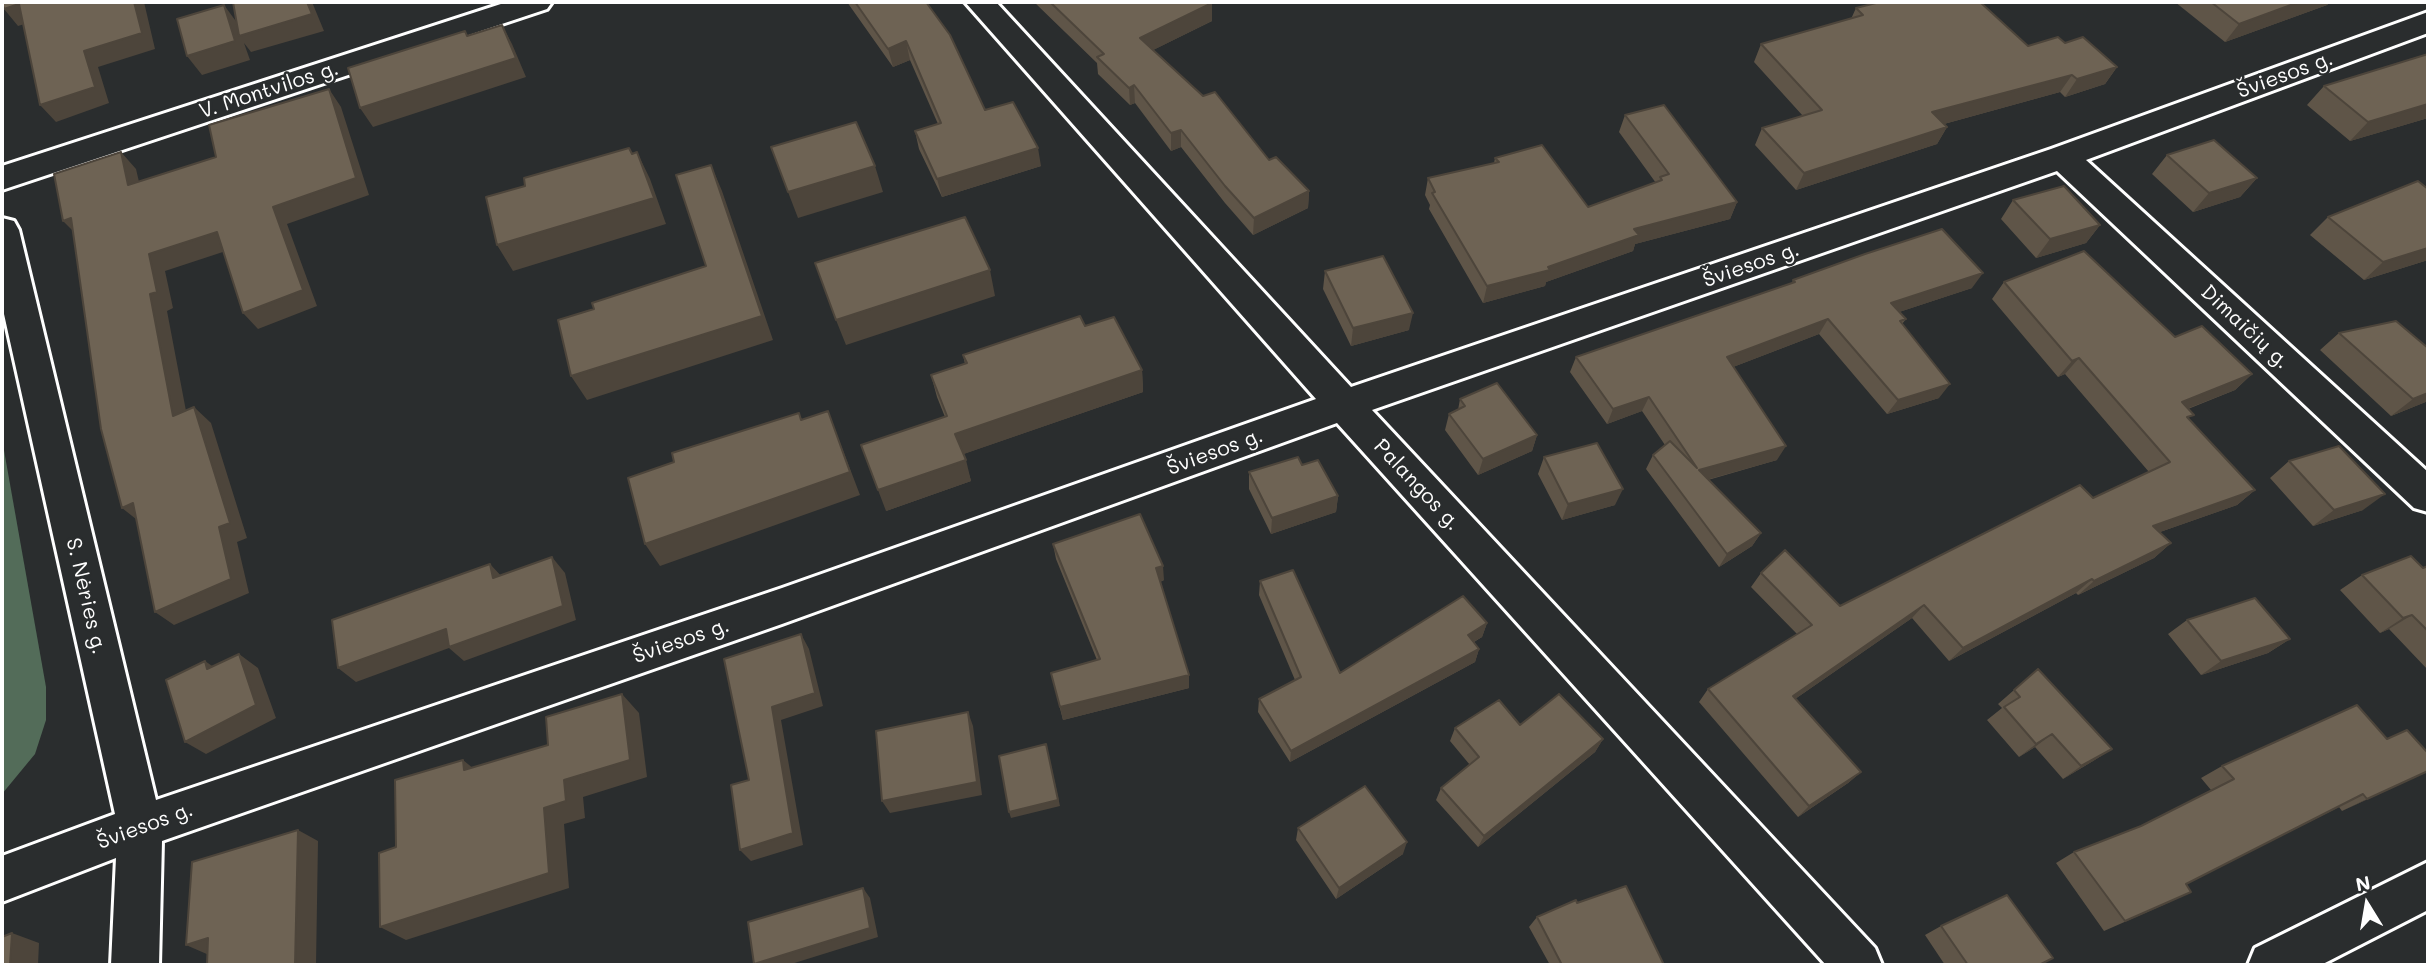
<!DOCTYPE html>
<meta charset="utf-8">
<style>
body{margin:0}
#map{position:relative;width:2430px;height:967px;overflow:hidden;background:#2a2d2e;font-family:Mali,sans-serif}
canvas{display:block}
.frame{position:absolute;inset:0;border:4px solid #fff;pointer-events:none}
.north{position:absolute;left:2332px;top:869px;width:70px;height:70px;-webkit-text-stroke:5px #2a2d2e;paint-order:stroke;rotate:349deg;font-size:19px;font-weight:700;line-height:28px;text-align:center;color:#fff}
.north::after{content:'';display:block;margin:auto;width:24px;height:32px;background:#fff;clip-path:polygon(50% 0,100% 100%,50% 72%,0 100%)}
</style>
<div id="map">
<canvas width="2430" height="967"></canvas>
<div class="frame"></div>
<div class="north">N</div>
</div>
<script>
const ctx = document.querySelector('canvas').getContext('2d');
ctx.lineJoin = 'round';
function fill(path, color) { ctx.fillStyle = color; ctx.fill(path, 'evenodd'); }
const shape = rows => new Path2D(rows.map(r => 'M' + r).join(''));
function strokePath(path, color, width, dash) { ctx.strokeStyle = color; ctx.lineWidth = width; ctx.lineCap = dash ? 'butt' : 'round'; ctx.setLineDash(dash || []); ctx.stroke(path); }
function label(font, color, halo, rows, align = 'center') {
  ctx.font = font + ' Mali,sans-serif'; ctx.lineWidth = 5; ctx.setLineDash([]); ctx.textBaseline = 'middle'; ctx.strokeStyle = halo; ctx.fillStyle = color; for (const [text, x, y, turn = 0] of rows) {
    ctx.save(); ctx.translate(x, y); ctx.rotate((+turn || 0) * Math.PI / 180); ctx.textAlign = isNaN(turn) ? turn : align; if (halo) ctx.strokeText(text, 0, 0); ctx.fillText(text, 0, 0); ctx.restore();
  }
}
const green = shape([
 [2,439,46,687,46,720,35,754,2,794]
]);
const minor = shape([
 [507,2,552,2,547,9,2,190,2,166,507,2],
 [965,2,996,2,1351,387,2051,149,2428,12,2428,33,2086,160,2428,472,2428,512,2414,508,2057,171,1372,410,1875,948,1882,965,1826,965,1337,423,782,624,162,841,159,965,111,965,116,858,2,902,2,856,115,814,2,305,2,218,14,221,19,230,156,800,782,588,1316,399,965,2]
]);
const secondary = shape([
 [2428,862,2428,910,2321,965,2248,965,2255,948,2428,862]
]);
const wall = shape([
 [847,2,926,2,985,110,1041,166,942,197,919,149,915,131,938,124,910,60,893,67],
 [1034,2,1210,2,1212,21,1153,50,1269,160,1309,191,1308,208,1253,235,1225,203,1181,147,1171,151,1135,103,1130,105,1098,74,1097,63],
 [2175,2,2330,2,2327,5,2225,42],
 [1856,8,2028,46,2065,43,2117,67,2105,84,2065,97,2060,92,1944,124,1947,127,1937,144,1796,190,1755,145,1762,128,1803,116,1754,62,1761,44,1851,19],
 [2324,86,2428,118,2350,141,2307,105],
 [1625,115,1737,202,1730,219,1635,244,1633,251,1546,282,1545,286,1483,303,1429,209,1430,205,1425,195,1428,178,1494,163,1495,158,1588,207,1656,183,1619,132],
 [2167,155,2257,178,2240,197,2193,212,2152,174],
 [2013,200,2100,225,2086,243,2036,258,2001,219],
 [2328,217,2428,260,2364,280,2310,235],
 [1325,271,1409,330,1351,346,1323,289],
 [1793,280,1972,288,1899,312,1906,319,1902,324,1939,398,1887,414,1819,334,1733,367,1777,460,1708,480,1761,533,1752,546,1719,567,1646,469,1653,455,1665,445,1642,411,1607,424,1570,372,1576,357,1792,283],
 [2004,282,2175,337,2252,374,2235,390,2188,409,2189,420,2255,490,2237,505,2160,532,2171,543,2154,558,2078,595,2076,593,1949,661,1912,618,1795,699,1861,772,1848,783,1798,817,1699,702,1708,689,1797,634,1751,587,1761,573,1840,606,2093,498,2149,472,2065,374,2058,377,1992,299],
 [1085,326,1142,370,1143,392,963,454,971,481,886,511,945,417,937,397,931,375,965,364,963,355],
 [2339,333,2428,401,2391,416,2320,350],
 [1460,399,1537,435,1532,451,1478,475,1445,430,1449,414,1458,410],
 [1544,457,1615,505,1562,520,1538,474],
 [2289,461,2363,510,2313,526,2270,478],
 [1302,465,1338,496,1336,512,1271,534,1249,489,1249,472],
 [1053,544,1164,580,1160,582,1189,675,1189,688,1063,720,1051,673,1097,660,1056,559],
 [2428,566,2428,670,2389,629,2380,633,2340,590,2362,575,2423,568],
 [1260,581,1340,673,1487,623,1482,637,1474,642,1479,649,1475,662,1290,762,1258,712,1259,699,1295,680,1259,595],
 [2187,620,2290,639,2268,653,2201,675,2168,634],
 [2038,669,2112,749,2093,761,2063,779,2035,747,2019,757,1987,720,2002,708,1998,704],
 [1520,725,1603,739,1595,752,1478,847,1436,800,1441,788,1470,765,1450,741,1455,728],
 [2387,739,2428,771,2342,811,2339,807,2186,884,2170,902,2104,931,2056,863,2074,852,2141,826,2211,790,2201,778,2222,766],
 [1298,828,1403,854,1336,899,1296,840],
 [1577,903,1664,965,1550,965,1529,927,1537,917],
 [1941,926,2039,965,1945,965,1925,935]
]);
const shadedWall = shape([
 [134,2,144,2,155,49,98,67,109,103,56,122,40,105,84,51],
 [307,2,312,2,324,31,251,52,244,43,250,60,202,75,187,56,224,5,238,24],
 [2299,2,2330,2,2327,5,2225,42,2239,24],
 [1212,3,1212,21,1141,56,1140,38],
 [19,4,34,21,18,26,4,9],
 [502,25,512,44,526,77,373,127,360,108],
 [906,41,910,60,893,67,888,49],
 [2117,67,2105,84,2065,97,2077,79],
 [2072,75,2060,92,1922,130,1932,112],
 [1134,85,1135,103,1130,105,1129,88],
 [329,89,341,107,369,195,287,224,317,306,258,329,243,313,273,207],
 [2428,104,2428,118,2350,141,2368,122],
 [1947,127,1937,144,1796,190,1804,173],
 [1181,130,1181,147,1171,151,1171,133],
 [1038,148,1041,166,942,197,937,179],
 [121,152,136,169,144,203,128,185],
 [637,152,650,179,666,224,513,271,497,245],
 [711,165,722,191,773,340,587,400,571,376,762,316],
 [875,166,883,192,798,218,788,192],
 [2257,178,2240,197,2193,212,2209,193],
 [1309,191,1308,208,1253,235,1254,218],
 [1737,202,1730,219,1635,244,1633,251,1546,282,1545,286,1483,303,1487,286,1634,229],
 [71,218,80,238,63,221],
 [2100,225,2086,243,2036,258,2050,239],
 [217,232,232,249,165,271,173,308,167,311,190,432,173,416,150,294,149,254],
 [2428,248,2428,260,2364,280,2383,262],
 [990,270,995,296,846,345,836,320],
 [1983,273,1972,288,1881,318,1891,303],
 [1413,313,1409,330,1351,346,1353,328],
 [1828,319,1819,334,1720,372,1727,357],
 [2079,358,2065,374,2058,377,2072,361],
 [1142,370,1143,392,961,455,955,434],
 [2252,374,2235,390,2166,417,2182,402],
 [1950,384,1939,398,1887,414,1898,400],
 [2428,393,2428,401,2391,416,2413,399],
 [1649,397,1642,411,1607,424,1613,409],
 [194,407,211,423,247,538,237,542,249,593,174,625,155,612,219,527],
 [828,411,860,495,660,566,645,544],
 [1537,435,1532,451,1478,475,1483,459],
 [1786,446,1777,460,1692,484,1699,470],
 [966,460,971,481,886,511,878,490],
 [1623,489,1615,505,1562,520,1568,504],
 [2255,490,2237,505,2137,540,2153,526],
 [2385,494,2363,510,2313,526,2334,510],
 [1338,496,1336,512,1271,534,1272,518],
 [133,503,141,523,122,508],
 [1761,533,1752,546,1719,567,1727,554],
 [2171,543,2154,558,2078,595,2094,581],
 [552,557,565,573,576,620,464,661,449,648,356,682,338,668,446,629],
 [490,564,504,579,493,578],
 [1163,566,1164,580,1157,583,1156,568],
 [2092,579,2076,593,1949,661,1963,648],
 [1924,605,1912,618,1782,708,1793,696],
 [2412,615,2389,629,2380,633,2403,618],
 [1487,623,1482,637,1463,648,1468,635],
 [801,634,809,649,823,706,781,720,803,845,751,861,740,850,772,707],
 [2290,639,2268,653,2201,675,2221,661],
 [1479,649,1475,662,1290,762,1291,751],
 [239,654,258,668,276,718,206,754,185,742],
 [205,661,225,675,207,669],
 [1189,675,1189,688,1063,720,1060,707],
 [622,694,639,713,647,777,583,797,585,818,564,824,569,888,406,940,380,927,564,780],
 [968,712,973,726,982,795,890,813,882,801],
 [2052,734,2035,747,2019,757,2036,744],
 [1603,739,1595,752,1478,847,1484,836],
 [2112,749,2093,761,2063,779,2081,766],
 [1048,751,1060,806,1011,818,1009,812],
 [463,760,485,778,464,770],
 [2428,771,2414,778,2342,811,2367,799],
 [1861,772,1848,783,1798,817,1809,806],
 [298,830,318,841,316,965,295,965],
 [1407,842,1403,854,1336,899,1339,888],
 [863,888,870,898,878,937,788,965,756,965,754,964],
 [12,933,39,943,38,965,10,965],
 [208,938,209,955,186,945]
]);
const building = shape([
 [2,2,134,2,142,33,84,51,95,87,40,105,19,4,4,9,2,2],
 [233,2,307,2,312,14,239,36,233,2],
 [855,2,926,2,950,35,985,110,1013,102,1038,148,937,179,915,131,941,123,906,41,888,49,855,2],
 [1050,2,1210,2,1212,3,1140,38,1203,96,1215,92,1269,160,1276,157,1309,191,1254,218,1225,186,1181,130,1171,133,1134,85,1129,88,1097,57,1104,54,1050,2],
 [1880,2,1980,2,2028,46,2058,37,2065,43,2083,37,2117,67,2077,79,2072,75,1932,112,1947,127,1804,173,1762,128,1822,110,1761,44,1863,15,1856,8,1880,2],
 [2211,2,2299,2,2239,24,2211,2],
 [224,5,235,41,187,56,177,19,224,5],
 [502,25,516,58,360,108,348,68,465,31,467,36,502,25],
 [2428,54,2428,104,2368,122,2324,86,2428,54],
 [329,89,356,178,273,207,303,290,243,313,217,232,149,254,157,292,150,294,173,416,194,407,230,523,219,527,231,579,155,612,133,503,122,508,101,429,71,218,63,221,54,174,121,152,128,185,216,157,209,125,329,89],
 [1664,105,1737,202,1634,229,1639,235,1548,267,1550,270,1487,286,1432,193,1435,192,1428,178,1499,162,1495,158,1542,145,1588,207,1662,180,1660,177,1669,174,1625,115,1664,105],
 [856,122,875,166,788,192,771,147,856,122],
 [2214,140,2257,178,2209,193,2167,155,2214,140],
 [629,148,632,154,637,152,654,198,497,245,486,197,525,186,524,178,629,148],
 [711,165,762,316,571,376,558,320,594,309,592,303,706,266,676,175,711,165],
 [2418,181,2428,189,2428,248,2383,262,2328,217,2418,181],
 [2064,186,2100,225,2050,239,2013,200,2064,186],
 [965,217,990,270,836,320,815,263,965,217],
 [1942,229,1983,273,1891,303,1906,319,1900,321,1950,384,1898,400,1828,319,1727,357,1786,446,1699,470,1761,533,1727,554,1653,455,1670,441,1697,468,1649,397,1613,409,1576,357,1795,282,1793,280,1865,254,1942,229],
 [2084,251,2175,337,2202,326,2252,374,2182,402,2194,415,2187,417,2255,490,2153,526,2171,543,2094,581,2092,579,1963,648,1924,605,1793,696,1861,772,1809,806,1708,689,1812,625,1761,573,1785,550,1840,606,2080,485,2093,498,2170,462,2079,358,2072,361,2004,282,2084,251],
 [1383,256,1413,313,1353,328,1325,271,1383,256],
 [1080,316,1085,326,1114,317,1142,370,955,434,966,460,878,490,861,445,947,416,931,375,967,363,963,355,1080,316],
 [2396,321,2428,348,2428,393,2413,399,2339,333,2396,321],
 [1497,383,1537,435,1483,459,1449,414,1465,406,1460,399,1497,383],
 [828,411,850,472,645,544,628,478,674,462,672,453,799,413,801,420,828,411],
 [1597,443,1623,489,1568,504,1544,457,1597,443],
 [2339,446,2385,494,2334,510,2289,461,2339,446],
 [1298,457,1302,465,1318,460,1338,496,1272,518,1249,472,1298,457],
 [1140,514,1163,566,1156,568,1189,675,1060,707,1051,673,1100,659,1053,544,1140,514],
 [2411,556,2423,568,2428,566,2428,631,2412,615,2403,618,2362,575,2411,556],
 [552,557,563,606,449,647,446,629,338,668,332,620,490,564,493,578,552,557],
 [1293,570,1340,673,1463,596,1487,623,1468,635,1479,649,1291,751,1259,699,1301,677,1260,581,1293,570],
 [2255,598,2290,639,2221,661,2187,620,2255,598],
 [801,634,815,693,772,707,793,833,740,850,731,785,749,780,724,659,801,634],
 [239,654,256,705,185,742,166,680,205,661,207,669,239,654],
 [2038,669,2112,749,2081,766,2052,734,2036,744,2004,707,2020,697,2014,690,2038,669],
 [622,694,630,760,564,780,566,801,544,808,549,873,380,927,379,853,396,847,395,780,463,760,464,770,548,745,546,717,622,694],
 [1559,694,1603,739,1484,836,1441,788,1479,757,1455,728,1499,700,1520,725,1559,694],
 [2357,705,2387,739,2407,730,2428,753,2428,771,2367,799,2363,794,2186,884,2191,892,2125,921,2074,852,2141,826,2234,779,2222,766,2357,705],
 [968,712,977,782,882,801,876,731,968,712],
 [1046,744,1058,800,1009,812,999,756,1046,744],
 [1365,786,1407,842,1339,888,1298,828,1365,786],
 [298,830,295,965,207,965,208,938,186,945,192,862,298,830],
 [1626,886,1664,965,1562,965,1537,917,1576,900,1577,903,1626,886],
 [863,888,870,928,754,964,748,922,863,888],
 [2007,895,2053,958,2039,965,1968,965,1941,926,2007,895],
 [12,933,10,965,2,965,2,937,12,933]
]);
const streetNames = [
 ["Šviesos g.",2285,75,-20],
 ["V. Montvilos g.",269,90,-18],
 ["Šviesos g.",1751,265,-19],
 ["Dimaičių g.",2245,327,43],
 ["Šviesos g.",1215,452,-20],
 ["Palangos g.",1417,485,47],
 ["S. Nėries g.",86,596,77],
 ["Šviesos g.",681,641,-19],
 ["Šviesos g.",145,826,-20]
];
fill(green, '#536c59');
strokePath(minor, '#fff', 6);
strokePath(secondary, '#fff', 6);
fill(minor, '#2a2d2e');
fill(secondary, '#2a2d2e');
fill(wall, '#5f5548');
fill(shadedWall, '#4d453b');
fill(building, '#6e6354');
strokePath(building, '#4d453b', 2);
label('21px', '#fff', '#2a2d2e', streetNames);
</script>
